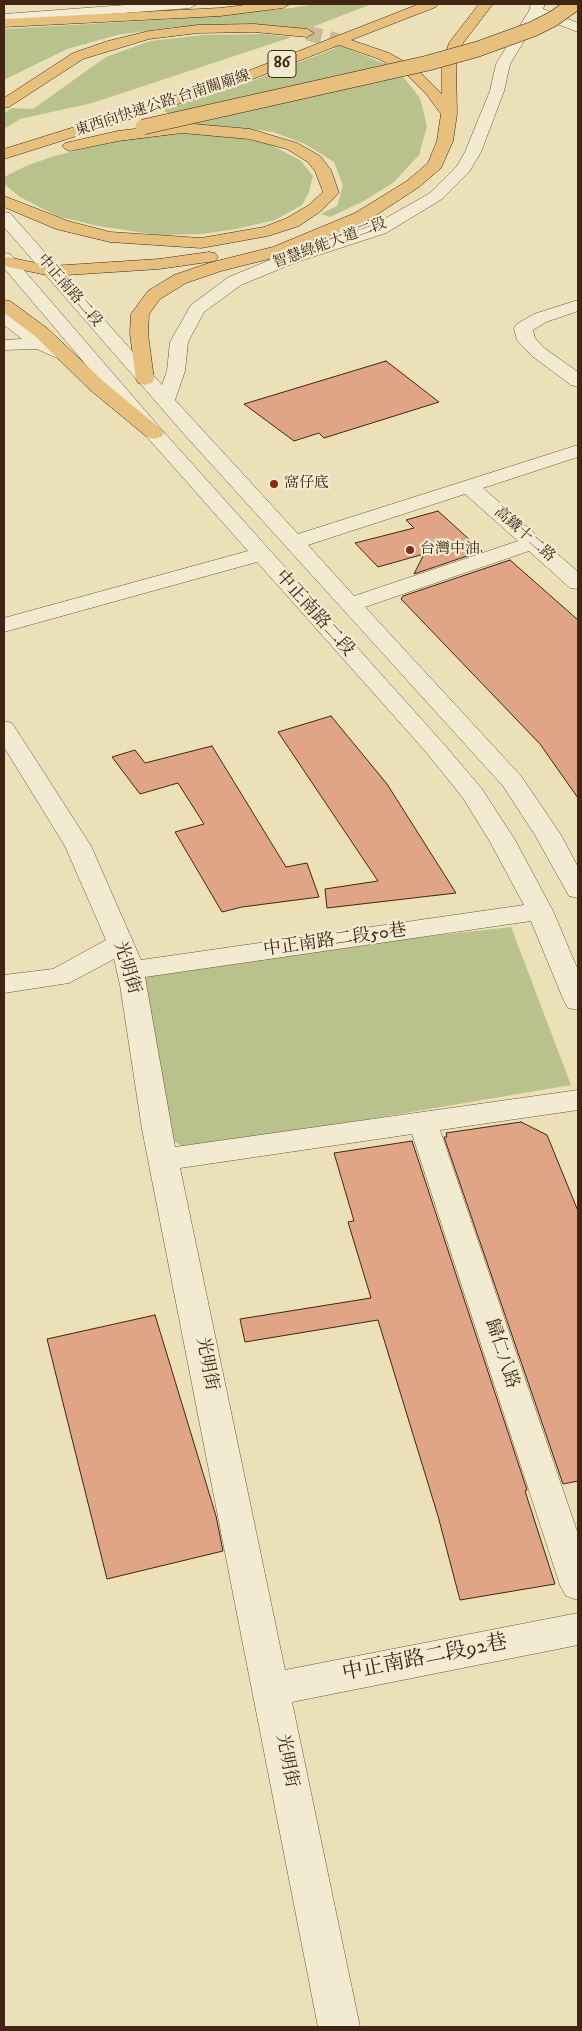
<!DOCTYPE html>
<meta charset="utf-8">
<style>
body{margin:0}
#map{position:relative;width:582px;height:2031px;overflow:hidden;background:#ece0b8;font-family:"IM FELL DW Pica",serif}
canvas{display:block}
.frame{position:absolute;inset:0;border:5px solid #3e2613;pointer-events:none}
</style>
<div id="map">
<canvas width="582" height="2031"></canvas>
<div class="frame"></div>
</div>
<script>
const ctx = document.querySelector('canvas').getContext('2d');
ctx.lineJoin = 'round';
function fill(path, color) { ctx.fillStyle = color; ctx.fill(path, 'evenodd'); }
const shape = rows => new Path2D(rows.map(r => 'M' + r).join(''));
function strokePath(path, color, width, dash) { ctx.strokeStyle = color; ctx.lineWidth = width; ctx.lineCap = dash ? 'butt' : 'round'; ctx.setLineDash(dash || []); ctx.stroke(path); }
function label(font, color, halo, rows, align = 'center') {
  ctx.font = font + ' "IM FELL DW Pica","Noto Serif TC",serif'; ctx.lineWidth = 4.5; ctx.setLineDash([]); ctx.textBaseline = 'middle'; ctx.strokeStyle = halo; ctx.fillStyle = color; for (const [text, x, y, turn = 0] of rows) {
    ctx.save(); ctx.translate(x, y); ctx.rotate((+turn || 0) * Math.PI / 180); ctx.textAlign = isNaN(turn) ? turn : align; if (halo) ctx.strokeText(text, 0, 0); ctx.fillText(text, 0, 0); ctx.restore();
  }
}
const green = shape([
 [315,4,372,4,307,29,253,24,174,27,117,35,67,49,4,80,4,29,173,19,291,8],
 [262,34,292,37,92,103,20,119,4,129,4,113,12,108,33,109,106,57,150,41,203,35],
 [341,46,388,65,404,78,420,98,427,126,419,155,394,182,364,201,330,217,321,214,337,206,343,186,334,162,305,144,273,132,224,126,187,126,163,110,249,82],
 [169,133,224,134,269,144,300,160,313,176,309,192,302,205,275,220,236,229,202,234,159,235,98,226,57,216,20,197,4,184,4,177,26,166,54,156,129,138],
 [511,927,571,1085,187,1150,157,1129,134,985,155,967]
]);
const building = shape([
 [386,361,439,402,324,438,319,433,294,441,244,404,386,361],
 [438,511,482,551,414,574,424,554,378,567,355,543,414,528,406,520,438,511],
 [510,560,578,620,578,798,540,744,401,599,403,596,510,560],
 [331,716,387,784,456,893,327,908,325,889,378,881,278,732,331,716],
 [212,746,286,867,307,863,319,897,242,907,222,912,175,832,204,824,178,783,140,794,112,757,135,750,145,763,212,746],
 [521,1122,547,1135,578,1211,578,1481,563,1484,444,1137,447,1137,446,1133,521,1122],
 [412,1141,527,1490,525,1491,555,1584,460,1600,438,1516,378,1320,245,1342,240,1319,371,1298,348,1222,354,1221,334,1153,412,1141],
 [155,1315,216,1516,223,1551,107,1579,47,1339,155,1315]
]);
const highwayTunnel = shape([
 [307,33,343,42]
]);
const minor = shape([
 [139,4,197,4,190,8,4,22,4,14,139,4],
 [531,4,545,4,543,9,578,23,578,32,539,17,510,64,504,91,481,152,469,172,442,199,386,233,294,263,241,285,204,312,188,342,185,371,175,400,298,534,578,445,578,457,483,488,578,572,578,589,570,588,529,551,365,607,521,776,561,835,578,867,578,898,569,896,535,835,503,786,184,434,4,227,4,212,10,213,162,385,167,371,170,342,191,305,229,277,282,255,374,225,430,193,457,166,465,152,490,91,496,64,529,11,531,4],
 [465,494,518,541,354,596,308,545,465,494],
 [4,253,10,254,161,429,442,742,482,789,515,840,553,911,578,970,578,1010,568,1008,564,1001,531,921,145,977,175,1147,578,1090,578,1110,440,1130,578,1534,578,1600,566,1596,560,1585,412,1134,180,1168,285,1670,578,1613,578,1645,292,1702,360,2027,318,2027,142,1129,120,985,114,959,69,983,4,993,4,975,53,969,106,940,65,846,4,747,4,721,12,723,91,846,141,960,524,905,489,840,463,798,426,752,257,562,4,632,4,618,248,551,147,437,4,268,4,253],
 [578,300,578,311,546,322,533,330,535,338,544,348,578,372,578,387,571,385,532,356,517,340,514,328,517,324,534,314,578,300],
 [4,312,10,313,46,339,71,351,73,355,71,359,64,361,37,349,4,350,4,340,22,339,4,325,4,312]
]);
const highway = shape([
 [253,4,290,4,283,8,220,16,4,27,4,19,220,8,253,4],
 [419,4,438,4,436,7,351,40,389,53,416,68,442,94,442,65,449,43,479,4,493,4,463,43,456,65,457,114,453,141,441,168,419,187,367,221,285,255,221,271,186,283,160,299,149,314,148,334,154,379,152,383,145,385,138,383,136,379,130,334,131,314,148,291,174,275,209,263,273,247,355,213,407,181,428,163,437,141,441,114,427,95,406,74,379,59,339,45,235,86,4,159,4,149,225,80,419,4],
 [254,24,307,29,314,33,307,37,254,32,198,33,149,39,83,59,9,107,4,108,4,98,73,53,108,41,149,31,198,25,254,24],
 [182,123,250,129,297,143,320,156,331,170,339,193,321,211,299,226,268,236,201,248,110,242,56,229,4,207,4,196,68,221,110,232,201,238,264,227,287,218,309,205,323,192,315,171,308,162,287,149,249,139,182,133,118,141,70,151,65,149,62,146,65,143,118,131,182,123],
 [209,252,215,253,218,257,215,261,159,269,51,276,4,266,4,258,7,257,51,266,159,259,209,252],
 [4,300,10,301,47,328,103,381,161,429,164,433,161,437,154,439,147,437,89,389,35,336,4,313,4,300]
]);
const highwayBridge = shape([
 [143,127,428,63,478,49,533,29,553,19,574,4]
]);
const markers = [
 [274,484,5,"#8f2418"],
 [410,550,5,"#8f2418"]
];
const farStreetnames = [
 ["東西向快速公路 台南關廟線",163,104,-18],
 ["智慧綠能大道二段",330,244,-20],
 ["中正南路二段",69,291,49],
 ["高鐵十二路",524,535,41]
];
const farPoinames = [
 ["窩仔底",284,484],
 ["台灣中油",420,550]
];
const shields = [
 [282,64,28]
];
const shieldNames = [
 ["86",282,64]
];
const streetNames = [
 ["中正南路二段",314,614,48],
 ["中正南路二段50巷",335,941,-8],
 ["光明街",126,968,73],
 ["歸仁八路",501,1354,72],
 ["光明街",206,1364,79],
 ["光明街",286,1761,79]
];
const nearStreetnames = [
 ["中正南路二段92巷",425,1659,-11]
];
fill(green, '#b9c28d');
fill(building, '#e0a587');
strokePath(building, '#3e2613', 1);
strokePath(highwayTunnel, '#c9bb97', 15, [15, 8]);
strokePath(minor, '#6a543c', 1);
strokePath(highway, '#3e2613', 1);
fill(minor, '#f3ebd1');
fill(highway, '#e6c07c');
strokePath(highwayBridge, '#3e2613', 16, []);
strokePath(highwayBridge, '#e6c07c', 15);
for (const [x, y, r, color] of markers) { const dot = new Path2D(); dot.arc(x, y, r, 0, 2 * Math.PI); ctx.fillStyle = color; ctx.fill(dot); strokePath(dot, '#f3ebd1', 2); }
label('15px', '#3e2613', '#f3ebd1', farStreetnames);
label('15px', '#3e2613', '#f3ebd1', farPoinames, 'left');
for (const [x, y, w] of shields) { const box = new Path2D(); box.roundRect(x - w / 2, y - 13.5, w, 27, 4); ctx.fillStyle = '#f3ebd1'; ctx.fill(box); strokePath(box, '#3e2613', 1); }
label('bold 16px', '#3e2613', null, shieldNames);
label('18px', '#3e2613', '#f3ebd1', streetNames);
label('21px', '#3e2613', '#f3ebd1', nearStreetnames);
</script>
